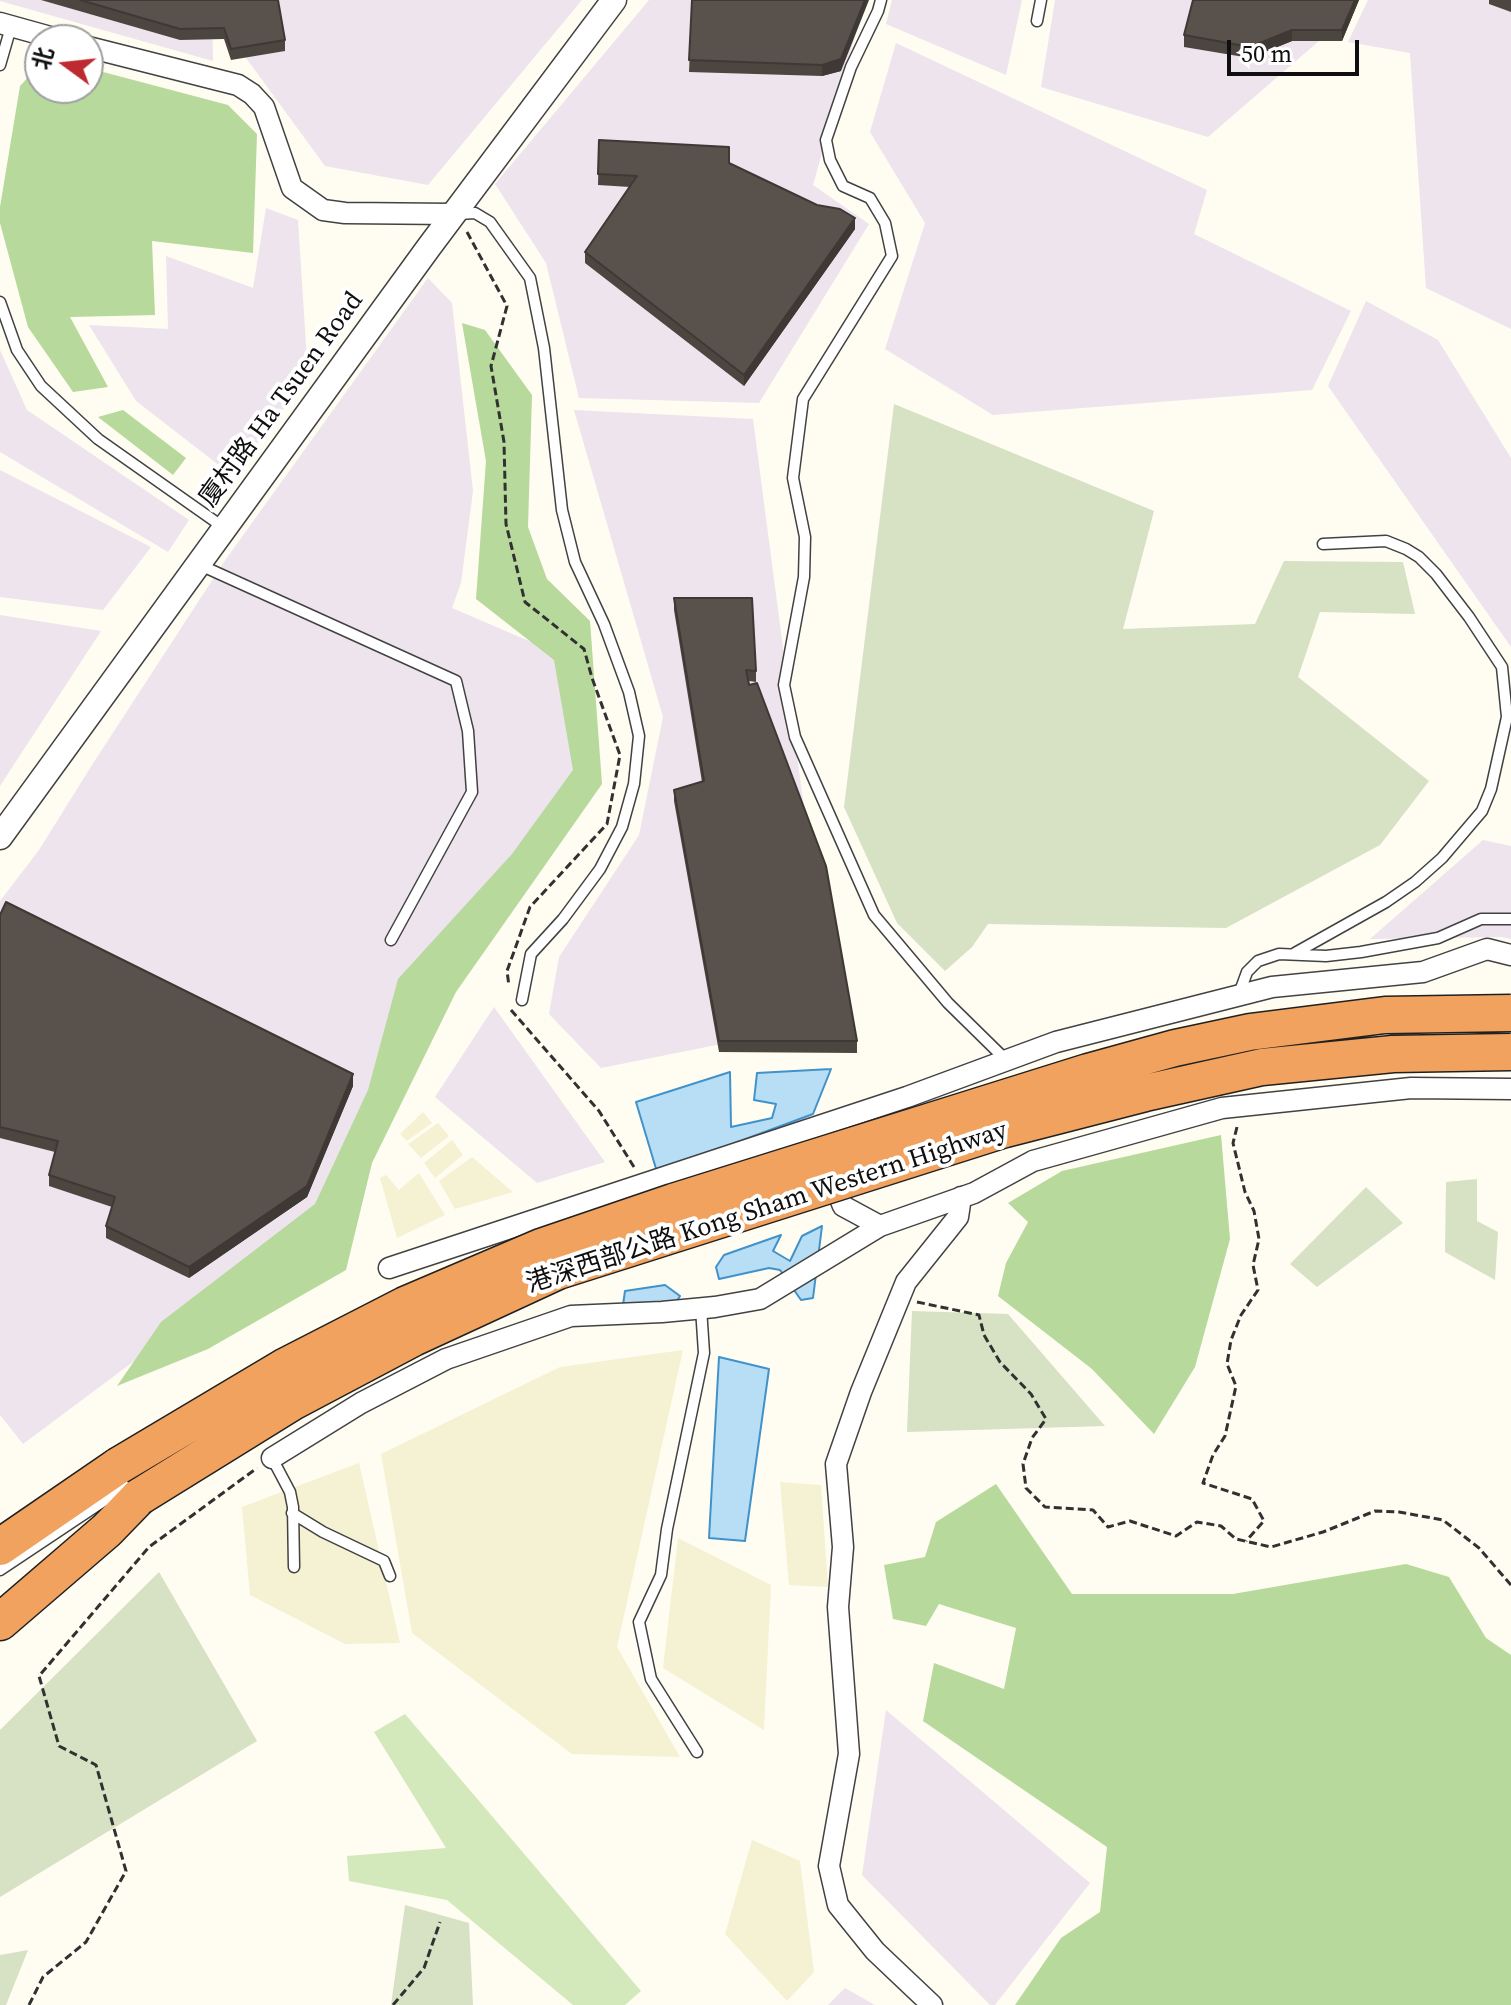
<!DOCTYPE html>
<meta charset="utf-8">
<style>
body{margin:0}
#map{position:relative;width:1511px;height:2005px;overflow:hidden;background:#fffcf2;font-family:"Source Serif 4","Noto Sans SC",serif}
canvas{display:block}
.north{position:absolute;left:24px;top:24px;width:80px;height:80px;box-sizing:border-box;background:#fff;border:2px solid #9f9f9f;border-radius:50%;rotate:285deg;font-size:22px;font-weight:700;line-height:32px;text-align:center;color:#0f0f0f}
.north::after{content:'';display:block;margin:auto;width:28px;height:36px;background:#bd2a30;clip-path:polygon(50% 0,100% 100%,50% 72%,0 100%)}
.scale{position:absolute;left:1227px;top:40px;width:132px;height:36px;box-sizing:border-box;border:4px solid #0f0f0f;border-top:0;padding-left:10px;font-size:24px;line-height:28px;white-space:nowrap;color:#0f0f0f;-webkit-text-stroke:6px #fff;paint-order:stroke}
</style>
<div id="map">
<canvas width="1511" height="2005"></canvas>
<div class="north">北</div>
<div class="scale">50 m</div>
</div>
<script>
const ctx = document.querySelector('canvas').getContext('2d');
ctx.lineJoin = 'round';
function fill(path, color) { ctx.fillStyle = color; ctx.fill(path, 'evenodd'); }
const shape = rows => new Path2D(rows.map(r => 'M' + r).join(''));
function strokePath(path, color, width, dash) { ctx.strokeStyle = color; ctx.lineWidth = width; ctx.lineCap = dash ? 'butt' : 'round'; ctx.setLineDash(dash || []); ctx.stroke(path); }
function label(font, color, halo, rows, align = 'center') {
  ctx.font = font + ' "Source Serif 4","Noto Sans SC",serif'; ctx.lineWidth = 8; ctx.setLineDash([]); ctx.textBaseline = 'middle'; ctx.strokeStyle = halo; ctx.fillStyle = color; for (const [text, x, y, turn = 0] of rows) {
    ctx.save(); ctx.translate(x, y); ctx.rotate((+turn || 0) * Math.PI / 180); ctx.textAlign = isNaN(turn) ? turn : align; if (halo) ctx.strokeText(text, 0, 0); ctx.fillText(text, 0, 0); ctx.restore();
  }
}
const industrial = shape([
 [0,0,212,0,213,61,0,1],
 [229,0,582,0,428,185,325,166,230,36],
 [649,0,865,0,813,185,869,224,759,403,579,398,546,263,495,184],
 [892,0,1022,0,1006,75,886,24],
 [1055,0,1331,0,1319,41,1208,137,1041,87],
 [1368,0,1511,0,1511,329,1426,288,1410,53,1348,42],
 [896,43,1207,190,1194,234,1351,311,1312,390,993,415,885,349,925,223,870,132],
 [266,208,298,220,308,376,233,476,136,401,89,325,168,329,166,256,253,288],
 [428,278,452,303,473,491,461,583,452,608,571,659,582,790,461,969,318,1224,23,1444,0,1415,0,901,39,850,92,765,226,559],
 [1366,301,1438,340,1511,458,1511,647,1328,386],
 [0,350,27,410,189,520,168,552,0,452],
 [574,410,753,419,832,1022,601,1068,549,1014,559,957,639,835,663,717],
 [0,470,151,547,103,610,0,597],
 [0,615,101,631,0,786],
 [1483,840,1511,846,1511,939,1501,937,1370,939],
 [494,1007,605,1162,537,1183,435,1097],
 [886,1710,1090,1883,995,2005,990,2005,862,1875],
 [845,1988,875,2005,828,2005]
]);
const farmland = shape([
 [423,1112,432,1123,407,1141,400,1134],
 [438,1123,449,1136,421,1158,408,1144],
 [452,1140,463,1155,435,1178,424,1163],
 [472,1157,513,1192,455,1209,439,1181],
 [419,1173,445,1215,397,1238,380,1178,386,1175,399,1190],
 [683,1350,617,1647,680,1757,572,1754,412,1633,381,1454,560,1367],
 [359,1463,400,1643,345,1644,250,1595,242,1507],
 [780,1482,821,1485,828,1587,789,1585],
 [678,1538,771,1585,764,1730,663,1668],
 [752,1840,800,1861,814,1972,787,2001,725,1934]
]);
const green = shape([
 [405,1714,641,1991,625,2005,573,2005,447,1900,349,1881,347,1856,446,1848,374,1732]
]);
const forest = shape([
 [40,64,40,88,88,88,88,68,228,105,257,134,253,253,152,241,155,315,70,317,108,387,73,392,28,327,0,223,0,207,20,86],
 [462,323,485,330,532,395,528,527,547,579,590,621,602,784,456,992,372,1163,346,1270,208,1349,117,1386,161,1322,315,1204,368,1090,398,979,512,854,573,770,554,660,476,599,486,461],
 [123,410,186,458,173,475,98,417],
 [1221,1135,1230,1239,1195,1367,1154,1434,1092,1369,998,1296,1006,1263,1028,1222,1008,1203,1062,1171],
 [996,1484,1072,1594,1233,1594,1406,1564,1449,1577,1486,1638,1511,1655,1511,2005,1015,2005,1061,1938,1100,1912,1107,1847,923,1721,934,1663,1004,1689,1016,1628,939,1604,926,1626,893,1619,884,1565,925,1557,936,1522]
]);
const cemetery = shape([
 [894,404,1154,511,1123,629,1255,624,1284,561,1403,562,1415,614,1320,612,1298,677,1429,781,1380,845,1226,928,988,924,972,947,945,971,897,923,844,807],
 [1477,1179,1477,1221,1498,1232,1495,1280,1445,1252,1446,1182],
 [1366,1187,1403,1223,1317,1287,1290,1264],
 [912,1311,1008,1314,1105,1426,907,1432],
 [159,1572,257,1741,0,1897,0,1730],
 [405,1905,469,1923,473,2005,391,2005],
 [28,1950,6,2005,0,2005,0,1955]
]);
const water = shape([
 [831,1069,813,1114,657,1172,636,1102,730,1072,731,1127,772,1118,776,1104,754,1100,757,1073,831,1069],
 [822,1226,813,1298,801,1300,780,1270,769,1268,719,1279,716,1267,724,1255,781,1235,773,1251,790,1261,802,1236,822,1226],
 [665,1285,680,1296,667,1317,623,1305,625,1291,665,1285],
 [719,1357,769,1369,745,1541,709,1538,719,1357]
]);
const path = shape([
 [467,232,507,306,491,366,504,442,506,524,525,602,584,649,592,678,620,755,607,824,530,907,507,971,509,986],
 [511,1010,599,1111,634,1167],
 [1237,1127,1233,1143,1245,1192,1254,1211,1259,1239,1253,1265,1258,1290,1241,1315,1231,1340,1227,1364,1236,1386,1225,1436,1213,1455,1203,1483,1252,1499,1264,1521,1246,1541],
 [917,1302,979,1315,984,1335,1000,1362,1031,1394,1046,1419,1032,1438,1023,1464,1026,1488,1045,1507,1093,1510,1108,1527,1130,1521,1176,1536,1197,1522,1221,1526,1236,1539,1271,1547,1323,1532,1375,1511,1399,1512,1443,1520,1479,1548,1511,1585],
 [29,2005,43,1977,86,1942,126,1871,96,1765,59,1746,39,1676,149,1547,257,1468],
 [393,2005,424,1968,440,1922]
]);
const service = shape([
 [881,0,878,11,851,67,826,140,830,160,843,186,870,198,885,223,892,256,803,399,793,478,805,537,804,577,784,685,795,737,874,915,948,1003,1005,1059],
 [1037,21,1041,0],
 [0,65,11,27],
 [459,214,475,213,490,222,530,278,544,348,562,510,575,562,604,624,629,692,639,736,634,784,622,827,600,869,563,919,531,954,522,1000],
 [0,302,17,350,41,386,98,439,223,527],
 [200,565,456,681,468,731,472,792,391,940],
 [1295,953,1386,902,1415,882,1442,858,1482,811,1491,789,1507,717,1502,667,1469,617,1436,574,1419,557,1406,549,1386,541,1323,544],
 [1239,994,1247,972,1258,961,1279,954,1326,956,1361,952,1438,938,1481,919,1511,919],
 [272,1458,290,1492,293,1507,294,1567],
 [148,1471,178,1450],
 [292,1513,323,1532,384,1561,390,1576],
 [0,1570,132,1482],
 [697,1752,651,1679,639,1622,661,1575,667,1529,704,1353,701,1308]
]);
const minor = shape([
 [0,23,61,40],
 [88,47,238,85,252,94,264,107,292,188,323,210,345,213,453,214],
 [830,1174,843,1206,880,1226],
 [389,1268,907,1097,1056,1042,1272,987,1423,972,1487,949,1511,955],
 [272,1458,361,1403,446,1359,571,1316,662,1312,715,1307,760,1299,880,1226,974,1193,1033,1161,1222,1108,1411,1088,1511,1089],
 [932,2005,875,1951,838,1905,829,1866,849,1754,838,1607,843,1547,836,1464,861,1392,906,1282,958,1217,961,1197]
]);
const tertiary = shape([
 [0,837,429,247,614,0]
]);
const motorway = shape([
 [0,1547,118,1466],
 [0,1622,107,1530,139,1497]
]);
const motorwayBridge = shape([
 [118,1466,286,1366,405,1305,541,1247,673,1202,1088,1072,1175,1048,1250,1032,1385,1015,1511,1013],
 [139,1497,294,1401,413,1338,558,1271,1005,1129,1145,1093,1262,1067,1393,1054,1511,1052]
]);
const wall = shape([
 [41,0,278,0,285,40,285,51,231,60,224,39,180,40],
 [692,0,841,71,822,76,689,72],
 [1193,0,1359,0,1342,41,1292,41,1250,58,1184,47,1184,35],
 [1489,0,1511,0,1511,12,1489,4],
 [599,140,729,163,855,229,744,386,585,263,585,252,630,187,598,185],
 [674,598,756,671,756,682,749,681,857,1041,857,1053,719,1052,674,801,674,790,702,782,674,610],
 [0,915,353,1086,307,1197,189,1278,106,1238,106,1226,112,1207,49,1186,49,1175,55,1152,0,1138]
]);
const shadedWall = shape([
 [865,0,869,0,841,71,822,76,822,65],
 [1355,0,1359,0,1342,41,1342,30],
 [1292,30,1292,41,1250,58,1250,47],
 [855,218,855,229,744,386,744,375],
 [353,1074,353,1086,307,1197,189,1278,189,1267]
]);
const building = shape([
 [80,0,278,0,285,40,231,49,224,28,180,29,80,0],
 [692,0,865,0,841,59,822,65,689,60,692,0],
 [1193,0,1355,0,1342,30,1292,30,1250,47,1184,35,1193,0],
 [599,140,729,147,729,163,817,205,840,209,855,218,744,375,585,252,637,176,598,174,599,140],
 [674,598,752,598,756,671,746,670,749,685,757,683,826,866,857,1041,719,1041,674,790,704,781,674,598],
 [6,902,353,1074,307,1186,189,1267,106,1226,115,1197,49,1175,58,1141,0,1127,0,915,6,902]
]);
const streetNames = [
 ["廈村路 Ha Tsuen Road",282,400,-54],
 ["港深西部公路 Kong Sham Western Highway",767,1208,-18]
];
fill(industrial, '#ede4ed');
fill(farmland, '#f4f2d2');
fill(green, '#d3e9bc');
fill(forest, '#b7d99b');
fill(cemetery, '#d7e1c3');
fill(water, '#b8def5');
strokePath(water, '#4092ca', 2);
strokePath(service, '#424242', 13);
strokePath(minor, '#424242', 23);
strokePath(tertiary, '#424242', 27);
strokePath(motorway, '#202020', 39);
strokePath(path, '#313131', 3, [8, 4]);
strokePath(service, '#fff', 10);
strokePath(minor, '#fff', 20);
strokePath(tertiary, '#fff', 24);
strokePath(motorway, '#f1a25e', 36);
strokePath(motorwayBridge, '#202020', 39, []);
strokePath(motorwayBridge, '#f1a25e', 36);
fill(wall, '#4c4641');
fill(shadedWall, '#3e3935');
fill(building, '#58514c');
strokePath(building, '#3e3935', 2);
label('26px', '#0f0f0f', '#fff', streetNames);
</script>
